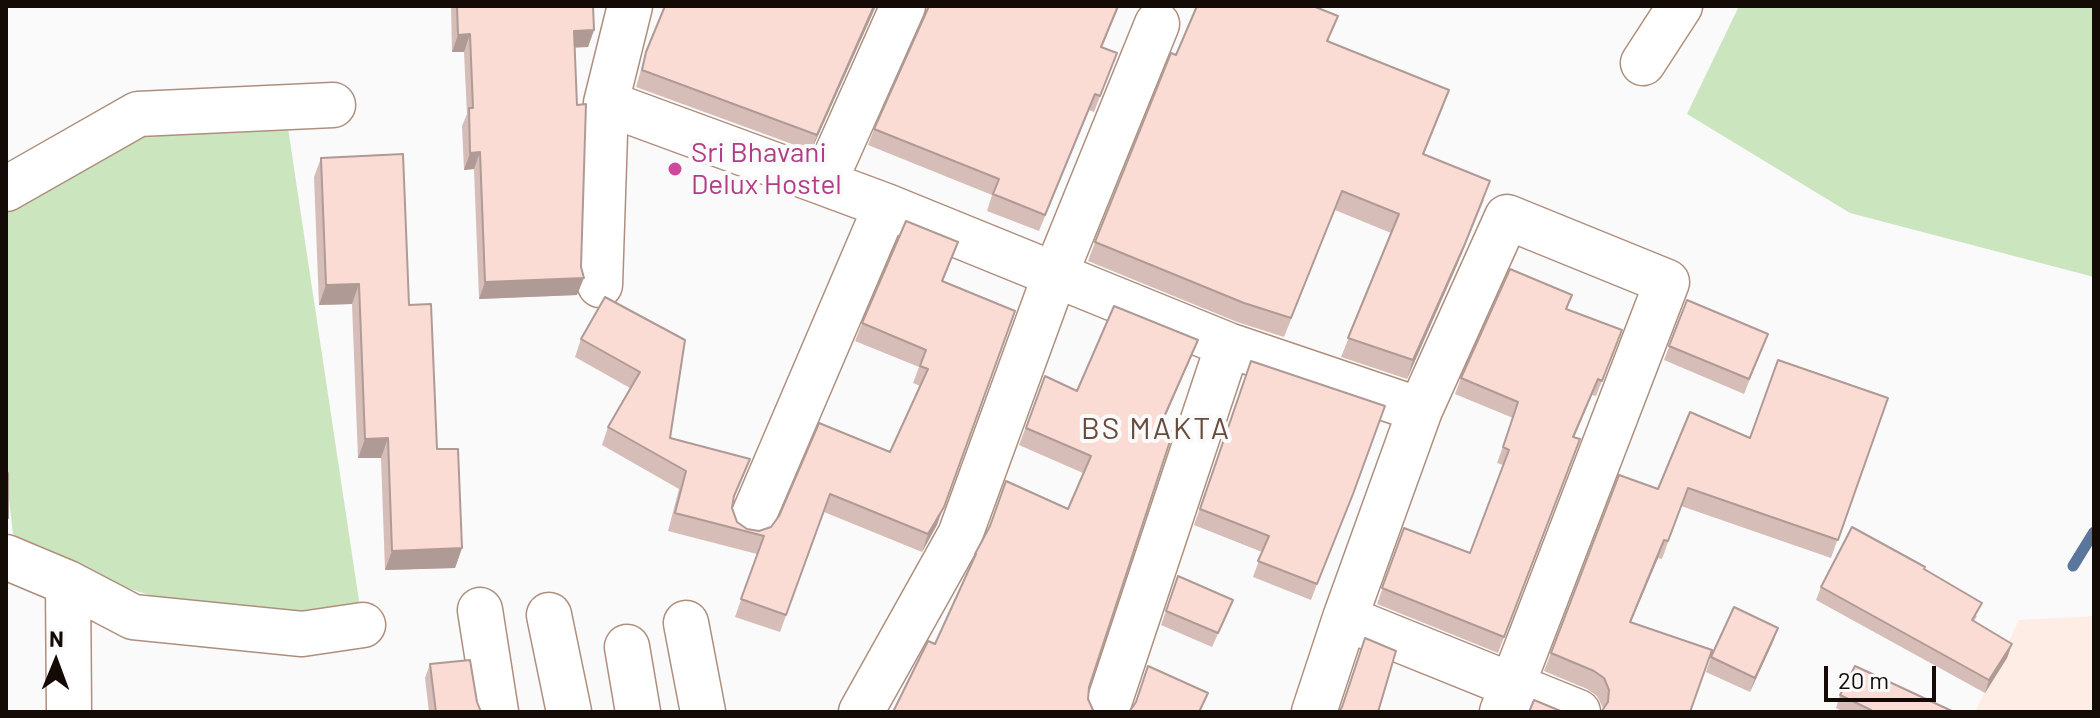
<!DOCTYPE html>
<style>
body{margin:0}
#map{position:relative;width:2100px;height:718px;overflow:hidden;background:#fafafa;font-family:Barlow,sans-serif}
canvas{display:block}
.frame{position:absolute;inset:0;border:8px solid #150b06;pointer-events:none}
.north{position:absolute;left:16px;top:622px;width:80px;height:80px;-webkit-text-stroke:6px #fafafa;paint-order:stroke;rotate:1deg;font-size:22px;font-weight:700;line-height:32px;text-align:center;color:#150b06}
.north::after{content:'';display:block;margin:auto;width:28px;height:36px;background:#150b06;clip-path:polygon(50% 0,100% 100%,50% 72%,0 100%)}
.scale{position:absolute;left:1824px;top:666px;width:112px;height:36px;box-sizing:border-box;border:4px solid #150b06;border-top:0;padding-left:10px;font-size:24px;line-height:28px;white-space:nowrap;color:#150b06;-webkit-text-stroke:6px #fafafa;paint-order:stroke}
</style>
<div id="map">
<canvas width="2100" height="718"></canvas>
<div class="frame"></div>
<div class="north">N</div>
<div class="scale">20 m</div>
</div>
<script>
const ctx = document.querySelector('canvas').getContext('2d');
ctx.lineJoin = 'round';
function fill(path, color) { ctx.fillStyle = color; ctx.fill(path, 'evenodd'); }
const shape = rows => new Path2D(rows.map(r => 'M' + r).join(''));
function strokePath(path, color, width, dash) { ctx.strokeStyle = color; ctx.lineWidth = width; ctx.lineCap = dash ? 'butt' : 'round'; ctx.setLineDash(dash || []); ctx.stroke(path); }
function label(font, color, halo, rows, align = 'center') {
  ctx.font = font + ' Barlow,sans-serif'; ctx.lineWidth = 8; ctx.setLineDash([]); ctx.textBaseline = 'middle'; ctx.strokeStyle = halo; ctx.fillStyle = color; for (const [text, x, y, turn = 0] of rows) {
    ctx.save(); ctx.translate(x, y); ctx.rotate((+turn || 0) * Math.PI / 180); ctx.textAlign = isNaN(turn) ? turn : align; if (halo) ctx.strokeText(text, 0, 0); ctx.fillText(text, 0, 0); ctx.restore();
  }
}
const built = shape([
 [2094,616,2094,712,1975,712,2019,620]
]);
const green = shape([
 [1739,6,2094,6,2094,277,1850,213,1687,114],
 [163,127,288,128,361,614,262,618,178,604,79,573,13,534,6,473,6,206]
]);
const stream = shape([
 [2073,566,2094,532]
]);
const minor = shape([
 [903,6,824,183,886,206,1228,345,1420,410],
 [1643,63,1680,6],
 [606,103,630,6],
 [6,189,138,114,333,105],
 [600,285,606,103,824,183],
 [750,524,886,206],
 [6,557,68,583,133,617,302,634,363,625],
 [68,583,69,712],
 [480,610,496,712],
 [549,615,569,712],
 [1345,618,1578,712],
 [686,623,703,712],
 [627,647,638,712],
 [861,712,960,535,1055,275,1157,24],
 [1106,712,1228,345],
 [1314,712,1345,618,1420,410,1507,217,1667,282,1502,712]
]);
const wall = shape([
 [451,6,593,6,594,30,588,47,574,47,577,295,479,299,474,169,464,170,462,126,467,114,464,52,452,52],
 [876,6,811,151,636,87,646,52],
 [927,6,1119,6,1102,47,1117,53,1094,112,1089,110,1039,231,987,211,992,195,868,145,874,129,927,11],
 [1328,41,1442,109,1424,154,1484,200,1457,265,1407,379,1341,357,1391,233,1335,210,1284,337,1237,322,1088,261,1095,242,1176,55],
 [321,158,409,305,437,449,462,548,455,568,385,570,381,458,358,458,352,304,319,305,314,177],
 [951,260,943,281,937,525,922,552,824,512,780,632,735,617,757,554,668,531,679,489,602,445,608,427,630,388,575,357,581,339,605,297,670,438,750,459,733,500,732,508,737,522,747,529,759,531,771,527,890,452,920,386,913,383,919,367,855,341,862,323],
 [1687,300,1768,334,1744,394,1664,360],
 [1566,310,1622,330,1596,396,1592,395,1574,438,1580,439,1498,653,1377,604,1404,528,1470,553,1503,465,1497,463,1513,418,1455,394,1461,378],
 [1198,340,1161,427,1089,687,1088,699,1093,710,935,644,969,571,975,554,1068,509,1083,473,1019,445,1045,376,1077,391],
 [1251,361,1385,406,1311,600,1253,577,1262,552,1194,525],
 [1888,398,1831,558,1681,506,1662,559,1658,558,1631,622,1712,650,1602,711,1603,708,1597,696,1587,689,1544,671,1619,475,1658,489,1750,438],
 [1924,570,1977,616,1974,621,2012,644,2007,658,1985,693,1816,600,1821,587],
 [1178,576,1227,614,1212,647,1161,625],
 [1778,628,1750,692,1706,672,1711,657],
 [430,664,477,702,481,712,429,712,425,678],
 [1840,695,1954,712,1844,712,1836,708]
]);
const shadedWall = shape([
 [874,6,876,6,811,151,817,135],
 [594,30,588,47,568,48,574,31],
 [470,34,464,52,452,52,458,35],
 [480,152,474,169,464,170,470,153],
 [1490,181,1457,265,1407,379,1413,360],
 [584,278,577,295,479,299,485,282],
 [359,284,352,304,319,305,326,285],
 [1015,311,937,525,922,552,928,534],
 [1198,340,1191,357,1153,444,1160,426],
 [388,438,381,458,358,458,365,439],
 [1664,540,1658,558,1623,640,1630,622],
 [462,548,455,568,385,570,392,551],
 [1778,628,1773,642,1750,692,1755,678],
 [2012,644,2007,658,1985,693,1989,680]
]);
const building = shape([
 [457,6,593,6,594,30,574,31,577,105,586,104,581,267,584,278,485,282,480,152,470,153,469,108,473,108,470,34,458,35,457,6],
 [665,6,874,6,817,135,642,70,646,52,665,6],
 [929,6,1118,6,1101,47,1117,53,1100,96,1095,94,1045,215,993,194,999,179,874,129,929,6],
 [1197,6,1313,6,1338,16,1327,41,1449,90,1423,154,1490,181,1464,246,1413,360,1348,338,1399,214,1342,191,1291,318,1244,303,1095,242,1171,53,1176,55,1197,6],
 [403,154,409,305,431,304,437,449,458,449,462,548,392,551,388,438,365,439,359,284,326,285,321,158,403,154],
 [906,221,958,242,942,281,1015,311,944,507,928,534,830,494,786,615,741,599,764,536,675,513,686,471,608,427,640,372,581,339,605,297,685,340,670,438,750,459,734,496,732,508,737,522,747,529,759,531,771,527,779,516,819,423,890,452,928,369,920,366,926,350,862,323,906,221],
 [1510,269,1572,295,1566,309,1622,330,1602,381,1598,379,1573,437,1580,439,1504,637,1382,588,1404,528,1470,553,1509,450,1503,447,1518,402,1461,378,1510,269],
 [1687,300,1768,334,1749,379,1669,346,1687,300],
 [1114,306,1198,340,1160,426,1173,432,1089,687,1088,699,1093,710,1096,712,893,712,928,641,935,644,976,554,975,554,990,526,1006,481,1068,509,1091,456,1026,428,1045,376,1077,391,1114,306],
 [1778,360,1888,398,1838,540,1688,488,1668,541,1664,540,1630,622,1712,650,1690,712,1601,712,1608,702,1609,690,1604,678,1594,671,1551,653,1619,475,1658,489,1690,412,1750,438,1778,360],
 [1251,361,1385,406,1353,494,1317,584,1258,561,1269,536,1200,509,1251,361],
 [6,473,8,473,8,518,6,519,6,473],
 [1852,527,1925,567,1924,569,1982,603,1972,620,2012,644,1989,680,1821,587,1852,527],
 [1178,576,1233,600,1218,633,1166,611,1178,576],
 [1734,607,1778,628,1755,678,1711,657,1734,607],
 [1365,638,1396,651,1378,712,1339,712,1342,707,1365,638],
 [470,660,477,702,481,712,436,712,430,664,470,660],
 [1148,666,1208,693,1199,712,1129,712,1136,702,1148,666],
 [1855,666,1954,712,1870,712,1871,710,1840,695,1855,666],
 [1534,700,1563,712,1529,712,1534,700]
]);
const markers = [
 [675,169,8,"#d1479c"]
];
const hotelNames = [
 ["Sri Bhavani",691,153],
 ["Delux Hostel",691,185]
];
const neighbourhoodNames = [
 ["BS MAKTA",1156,429]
];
fill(built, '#feede4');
fill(green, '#cbe6bf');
strokePath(stream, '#5a769b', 11);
strokePath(minor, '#ae8f7e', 47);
strokePath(minor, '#fff', 44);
fill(wall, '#d7bdb7');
fill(shadedWall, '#af9a95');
fill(building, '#fadcd5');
strokePath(building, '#af9a95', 2);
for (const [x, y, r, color] of markers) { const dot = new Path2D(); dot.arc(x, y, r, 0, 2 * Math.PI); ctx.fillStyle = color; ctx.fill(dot); strokePath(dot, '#fafafa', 3); }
label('28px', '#b23c85', '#fafafa', hotelNames, 'left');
ctx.letterSpacing = '2px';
label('30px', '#674b3c', '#fafafa', neighbourhoodNames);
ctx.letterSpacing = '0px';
</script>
